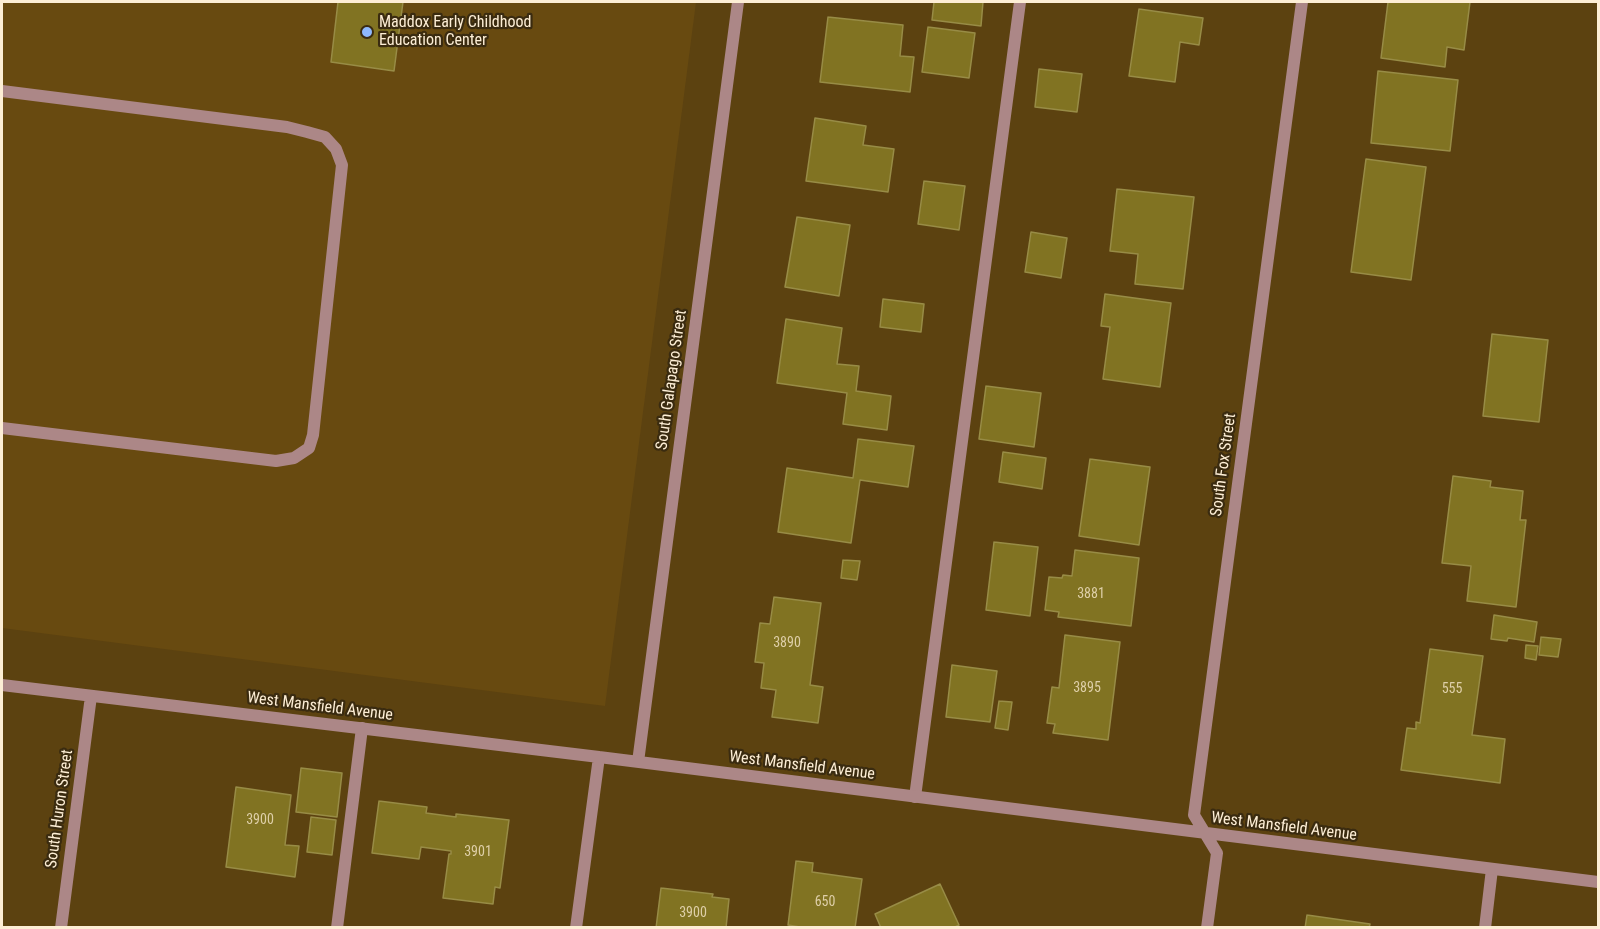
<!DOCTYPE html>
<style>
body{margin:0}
#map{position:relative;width:1600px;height:929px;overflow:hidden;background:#5c4210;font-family:"Roboto Condensed",sans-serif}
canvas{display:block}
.frame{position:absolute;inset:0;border:3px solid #fdeed5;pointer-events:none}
</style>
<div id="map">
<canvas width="1600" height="929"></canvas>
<div class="frame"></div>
</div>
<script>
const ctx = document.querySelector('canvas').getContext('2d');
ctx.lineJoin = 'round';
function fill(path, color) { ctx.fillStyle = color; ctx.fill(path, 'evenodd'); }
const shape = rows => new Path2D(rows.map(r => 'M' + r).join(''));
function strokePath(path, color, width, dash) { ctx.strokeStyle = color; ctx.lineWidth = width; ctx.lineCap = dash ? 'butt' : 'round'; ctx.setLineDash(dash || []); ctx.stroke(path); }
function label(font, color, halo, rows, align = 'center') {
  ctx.font = font + ' "Roboto Condensed",sans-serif'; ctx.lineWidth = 4.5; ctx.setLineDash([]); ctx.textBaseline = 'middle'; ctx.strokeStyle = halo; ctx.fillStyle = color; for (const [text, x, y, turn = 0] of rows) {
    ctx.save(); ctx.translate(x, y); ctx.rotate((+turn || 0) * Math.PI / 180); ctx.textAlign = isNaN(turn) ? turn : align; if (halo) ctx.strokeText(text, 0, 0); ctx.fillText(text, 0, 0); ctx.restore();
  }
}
const built = shape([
 [2,2,696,2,605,706,2,628]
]);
const building = shape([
 [338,2,403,2,394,71,331,62,338,2],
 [934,2,983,2,981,26,932,20,934,2],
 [1388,2,1470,2,1464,50,1447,47,1445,67,1381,58,1388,2],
 [1139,9,1203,18,1199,45,1180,42,1175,82,1129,76,1139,9],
 [828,17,903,25,900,56,914,57,910,92,820,82,828,17],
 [928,27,975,33,969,78,922,72,928,27],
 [1039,69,1082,74,1077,112,1035,107,1039,69],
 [1378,71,1458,80,1450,151,1371,143,1378,71],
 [815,118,866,126,863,145,894,149,888,192,806,181,815,118],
 [1366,159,1426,167,1411,280,1351,272,1366,159],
 [924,181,965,186,959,230,918,224,924,181],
 [1117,189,1194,197,1183,289,1135,284,1138,254,1110,251,1117,189],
 [797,217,850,225,839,296,785,287,797,217],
 [1031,232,1067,238,1061,278,1025,272,1031,232],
 [1105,294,1171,303,1160,387,1103,379,1110,327,1101,326,1105,294],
 [883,299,924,304,921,332,880,327,883,299],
 [786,319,842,328,837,364,859,366,856,391,891,396,887,430,843,424,847,393,777,383,786,319],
 [1492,334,1548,340,1539,422,1483,416,1492,334],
 [986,386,1041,393,1034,447,979,439,986,386],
 [858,439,914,446,908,487,860,480,851,543,778,532,787,468,853,478,858,439],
 [1003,452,1046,458,1042,489,999,482,1003,452],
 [1090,459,1150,467,1139,545,1079,536,1090,459],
 [1453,476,1491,481,1490,487,1523,491,1520,520,1526,520,1516,607,1467,601,1471,566,1442,563,1453,476],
 [994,542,1038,547,1030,616,986,610,994,542],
 [1075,550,1139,558,1131,626,1058,617,1059,612,1045,610,1049,577,1062,578,1063,575,1072,576,1075,550],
 [843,560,860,561,857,580,841,578,843,560],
 [774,597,821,603,810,685,823,687,818,723,772,717,776,690,761,688,764,663,755,662,760,623,770,624,774,597],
 [1494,615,1537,622,1534,642,1508,638,1507,641,1491,639,1494,615],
 [1065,635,1120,642,1108,740,1053,733,1055,724,1047,723,1052,687,1059,688,1065,635],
 [1541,637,1561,639,1558,657,1539,655,1541,637],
 [1526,645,1538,646,1536,660,1525,658,1526,645],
 [1430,649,1483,656,1472,735,1505,739,1500,783,1401,770,1407,728,1416,729,1416,722,1420,723,1430,649],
 [952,665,997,671,990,722,946,717,952,665],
 [999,701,1012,702,1008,730,995,728,999,701],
 [301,768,342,773,337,817,296,812,301,768],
 [236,787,291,795,285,845,299,846,295,877,226,867,236,787],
 [379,801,427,807,426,813,456,817,456,814,509,820,500,888,495,887,493,904,443,898,449,854,451,854,451,851,421,847,419,859,372,853,379,801],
 [311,817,336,820,332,855,307,852,311,817],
 [796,861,813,863,812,872,862,879,855,928,806,928,788,925,796,861],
 [940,884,959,925,953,928,881,928,875,914,940,884],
 [661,888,713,894,712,897,729,899,726,928,656,928,661,888],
 [1307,915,1370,924,1369,928,1305,928,1307,915]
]);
const service = shape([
 [2,91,287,127,307,132,325,137,336,149,342,165,313,435,309,448,294,458,276,461,2,428],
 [915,797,1020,2],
 [337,928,362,728],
 [1485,928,1492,869]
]);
const minor = shape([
 [2,685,599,757,1598,882],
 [638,762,738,2],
 [61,928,91,696],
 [576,928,599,757],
 [1207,928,1217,853,1194,815,1302,2]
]);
const markers = [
 [367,32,6,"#8eb8fd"]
];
const numberNames = [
 ["3881",1091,594],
 ["3890",787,643],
 ["3895",1087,688],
 ["555",1452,689],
 ["3900",260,820],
 ["3901",478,852],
 ["650",825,902],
 ["3900",693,913]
];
const poiNames = [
 ["Maddox Early Childhood",379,23],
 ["Education Center",379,41]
];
const streetNames = [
 ["South Galapago Street",672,380,-82],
 ["South Fox Street",1224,465,-82],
 ["West Mansfield Avenue",320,707,7],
 ["West Mansfield Avenue",802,766,7],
 ["South Huron Street",60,809,-82],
 ["West Mansfield Avenue",1284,827,7]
];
fill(built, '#684a10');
fill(building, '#817322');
strokePath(building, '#988c46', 1.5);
strokePath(service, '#ac8787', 12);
strokePath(minor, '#ac8787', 12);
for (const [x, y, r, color] of markers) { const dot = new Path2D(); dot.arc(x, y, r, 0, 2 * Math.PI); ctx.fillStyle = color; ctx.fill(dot); strokePath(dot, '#3a2b10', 2); }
label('14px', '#decfa8', null, numberNames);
label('16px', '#fdeed5', '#3a2b10', poiNames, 'left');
label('16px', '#fdeed5', '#3a2b10', streetNames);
</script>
